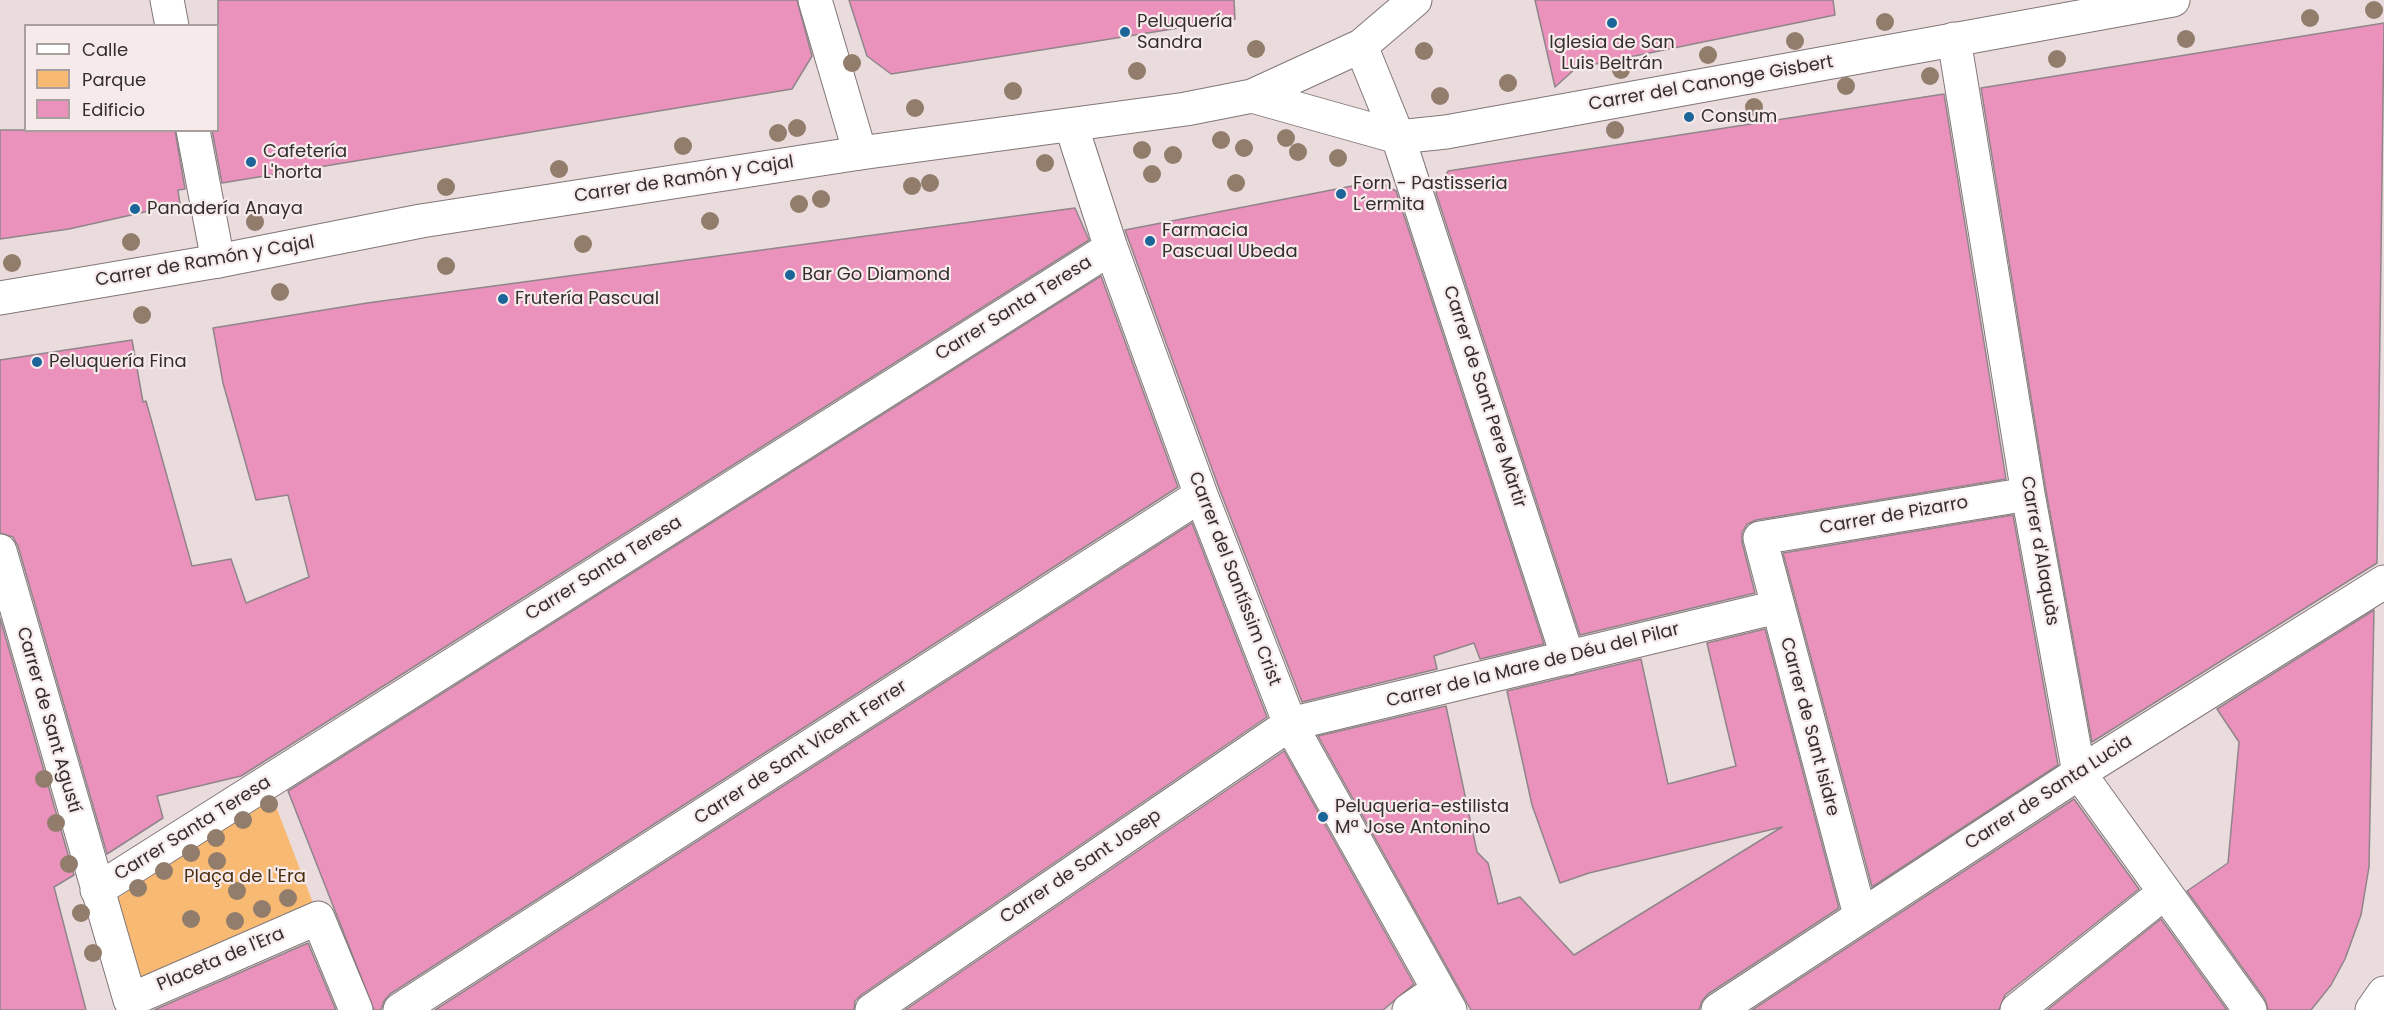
<!DOCTYPE html>
<meta charset="utf-8">
<style>
body{margin:0}
#map{position:relative;width:2384px;height:1010px;overflow:hidden;background:#eadcdd;font-family:Poppins,sans-serif}
canvas{display:block}
.legend{position:absolute;left:24px;top:24px;width:195px;height:108px;box-sizing:border-box;background:#f7eaea;border:2px solid #a99f9f;margin:0;padding:8px 10px;list-style:none;font-size:18px;color:#342f2f}
.legend li{display:flex;align-items:center;gap:12px;height:30px}
.legend b{width:30px;border:2px solid #a99f9f}
</style>
<div id="map">
<canvas width="2384" height="1010"></canvas>
<ul class="legend">
<li><b style="height:8px;background:#fff"></b>Calle</li>
<li><b style="height:16px;background:#f8ba73"></b>Parque</li>
<li><b style="height:16px;background:#ea92bc"></b>Edificio</li>
</ul>
</div>
<script>
const ctx = document.querySelector('canvas').getContext('2d');
ctx.lineJoin = 'round';
function fill(path, color) { ctx.fillStyle = color; ctx.fill(path, 'evenodd'); }
const shape = rows => new Path2D(rows.map(r => 'M' + r).join(''));
function strokePath(path, color, width, dash) { ctx.strokeStyle = color; ctx.lineWidth = width; ctx.lineCap = dash ? 'butt' : 'round'; ctx.setLineDash(dash || []); ctx.stroke(path); }
function label(font, color, halo, rows, align = 'center') {
  ctx.font = font + ' Poppins,sans-serif'; ctx.lineWidth = 4.5; ctx.setLineDash([]); ctx.textBaseline = 'middle'; ctx.strokeStyle = halo; ctx.fillStyle = color; for (const [text, x, y, turn = 0] of rows) {
    ctx.save(); ctx.translate(x, y); ctx.rotate((+turn || 0) * Math.PI / 180); ctx.textAlign = isNaN(turn) ? turn : align; if (halo) ctx.strokeText(text, 0, 0); ctx.fillText(text, 0, 0); ctx.restore();
  }
}
const green = shape([
 [272,796,313,903,143,981,113,901]
]);
const building = shape([
 [218,0,797,0,812,56,792,89,222,183,212,130,218,130,218,0],
 [849,0,1234,0,1235,19,891,74,867,56,849,0],
 [1535,0,1833,0,1835,15,1576,68,1555,87,1535,0],
 [2384,23,2377,563,2092,742,2046,491,1981,88,2384,23],
 [1944,94,2006,479,1756,520,1747,524,1742,533,1742,542,1755,593,1580,635,1436,193,1448,171,1944,94],
 [0,130,175,130,185,189,178,190,180,204,69,229,0,239,0,130],
 [1378,181,1396,191,1544,644,1480,659,1474,643,1434,656,1437,669,1302,702,1219,488,1125,230,1378,181],
 [1075,208,1089,240,241,776,157,796,163,818,107,854,18,546,13,537,0,533,0,360,132,340,143,402,146,401,192,566,231,559,246,603,309,577,288,495,256,500,223,383,213,328,367,303,1075,208],
 [1101,276,1178,487,390,994,384,1001,381,1010,374,1010,288,791,1101,276],
 [2013,515,2058,765,1872,887,1783,553,2013,515],
 [1192,523,1267,717,861,995,855,1001,854,1010,435,1010,1192,523],
 [2374,610,2369,867,2361,915,2345,959,2331,985,2311,1010,2268,1010,2265,999,2187,891,2228,863,2239,742,2217,709,2374,610],
 [0,618,74,875,54,887,86,1010,0,1010,0,618],
 [1765,629,1839,908,1708,994,1702,1001,1699,1010,1471,1010,1318,736,1446,706,1477,852,1488,863,1498,904,1520,897,1574,955,1782,827,1589,873,1560,883,1532,805,1507,691,1641,659,1668,784,1736,766,1707,643,1765,629],
 [1284,751,1414,984,1383,1010,905,1010,1284,751],
 [2074,799,2139,889,2005,995,1999,1010,1752,1010,2074,799],
 [2161,919,2227,1010,2047,1010,2161,919],
 [308,943,336,1010,154,1010,308,943]
]);
const minor = shape([
 [167,0,172,26],
 [815,0,860,153],
 [1954,39,2028,494,2079,773,2250,1010],
 [1071,125,1111,248,1201,495,1290,724,1450,1010],
 [193,130,218,261],
 [1398,137,1568,658],
 [0,551,130,1000,318,918,356,1010],
 [97,890,1111,248],
 [1860,915,1760,538,2028,494],
 [400,1010,1201,495],
 [872,1010,1290,724,1777,607],
 [1409,1010,1438,990],
 [1718,1010,2079,773,2384,582],
 [2017,1010,2164,893]
]);
const tertiary = shape([
 [1361,46,1398,137],
 [1252,96,1398,137,1446,132,2173,0],
 [0,298,218,261,421,221,860,153,1186,109,1252,96,1361,46,1415,0],
 [2372,1010,2384,993]
]);
const trees = [
 [2374,10],
 [2310,18],
 [1885,22],
 [2186,39],
 [1795,41],
 [1256,49],
 [1424,51],
 [1708,55],
 [2057,59],
 [852,63],
 [1621,70],
 [1137,71],
 [1930,76],
 [1508,83],
 [1846,86],
 [1013,91],
 [1440,96],
 [1754,107],
 [915,108],
 [797,128],
 [1615,130],
 [778,133],
 [1286,138],
 [1221,140],
 [683,146],
 [1244,148],
 [1142,150],
 [1298,152],
 [1173,155],
 [1338,158],
 [1045,163],
 [559,169],
 [1152,174],
 [930,183],
 [1236,183],
 [912,186],
 [446,187],
 [821,199],
 [799,204],
 [710,221],
 [255,222],
 [131,242],
 [583,244],
 [12,263],
 [446,266],
 [280,292],
 [142,315],
 [44,779],
 [269,804],
 [243,820],
 [56,823],
 [216,838],
 [191,853],
 [217,861],
 [69,864],
 [164,871],
 [138,888],
 [237,891],
 [288,898],
 [262,909],
 [81,913],
 [191,919],
 [235,921],
 [93,953]
];
const markers = [
 [1612,23,6,"#1c6598"],
 [1125,32,6,"#1c6598"],
 [1689,117,6,"#1c6598"],
 [251,162,6,"#1c6598"],
 [1341,194,6,"#1c6598"],
 [135,209,6,"#1c6598"],
 [1150,241,6,"#1c6598"],
 [790,275,6,"#1c6598"],
 [503,299,6,"#1c6598"],
 [37,362,6,"#1c6598"],
 [1323,817,6,"#1c6598"]
];
const poiNames = [
 ["Peluquería",1137,22],
 ["Sandra",1137,43],
 ["Iglesia de San",1612,43,"center"],
 ["Luis Beltrán",1612,64,"center"],
 ["Consum",1701,117],
 ["Cafetería",263,152],
 ["L'horta",263,173],
 ["Forn - Pastisseria",1353,184],
 ["L´ermita",1353,205],
 ["Panadería Anaya",147,209],
 ["Farmacia",1162,231],
 ["Pascual Ubeda",1162,252],
 ["Bar Go Diamond",802,275],
 ["Frutería Pascual",515,299],
 ["Peluquería Fina",49,362],
 ["Peluqueria-estilista",1335,807],
 ["Mª Jose Antonino",1335,828]
];
const streetNames = [
 ["Carrer del Canonge Gisbert",1711,84,-10],
 ["Carrer de Ramón y Cajal",684,180,-9],
 ["Carrer de Ramón y Cajal",205,262,-10],
 ["Carrer Santa Teresa",1014,309,-32],
 ["Carrer de Sant Pere Màrtir",1484,397,72],
 ["Carrer de Pizarro",1894,516,-10],
 ["Carrer d'Alaquàs",2039,551,80],
 ["Carrer Santa Teresa",604,569,-32],
 ["Carrer del Santíssim Crist",1234,579,69],
 ["Carrer de la Mare de Déu del Pilar",1533,666,-14],
 ["Carrer de Sant Agustí",48,720,74],
 ["Carrer de Sant Isidre",1809,727,75],
 ["Carrer de Sant Vicent Ferrer",801,753,-33],
 ["Carrer de Santa Lucia",2049,793,-33],
 ["Carrer Santa Teresa",193,829,-32],
 ["Carrer de Sant Josep",1081,867,-34],
 ["Placeta de l'Era",221,960,-23]
];
const parkNames = [
 ["Plaça de L'Era",245,877]
];
fill(green, '#f8ba73');
fill(building, '#ea92bc');
strokePath(building, '#90858a', 1.5);
strokePath(minor, '#827676', 35);
strokePath(tertiary, '#827676', 35);
strokePath(minor, '#fff', 33);
strokePath(tertiary, '#fff', 33);
ctx.fillStyle = '#927d6d';
for (const [x, y] of trees) { ctx.beginPath(); ctx.arc(x, y, 9, 0, 2 * Math.PI); ctx.fill(); }
for (const [x, y, r, color] of markers) { const dot = new Path2D(); dot.arc(x, y, r, 0, 2 * Math.PI); ctx.fillStyle = color; ctx.fill(dot); strokePath(dot, '#f7eaea', 2); }
label('18px', '#342f2f', '#f7eaea', poiNames, 'left');
label('18px', '#342f2f', '#f7eaea', streetNames);
label('18px', '#4a3011', '#f7eaea', parkNames);
</script>
